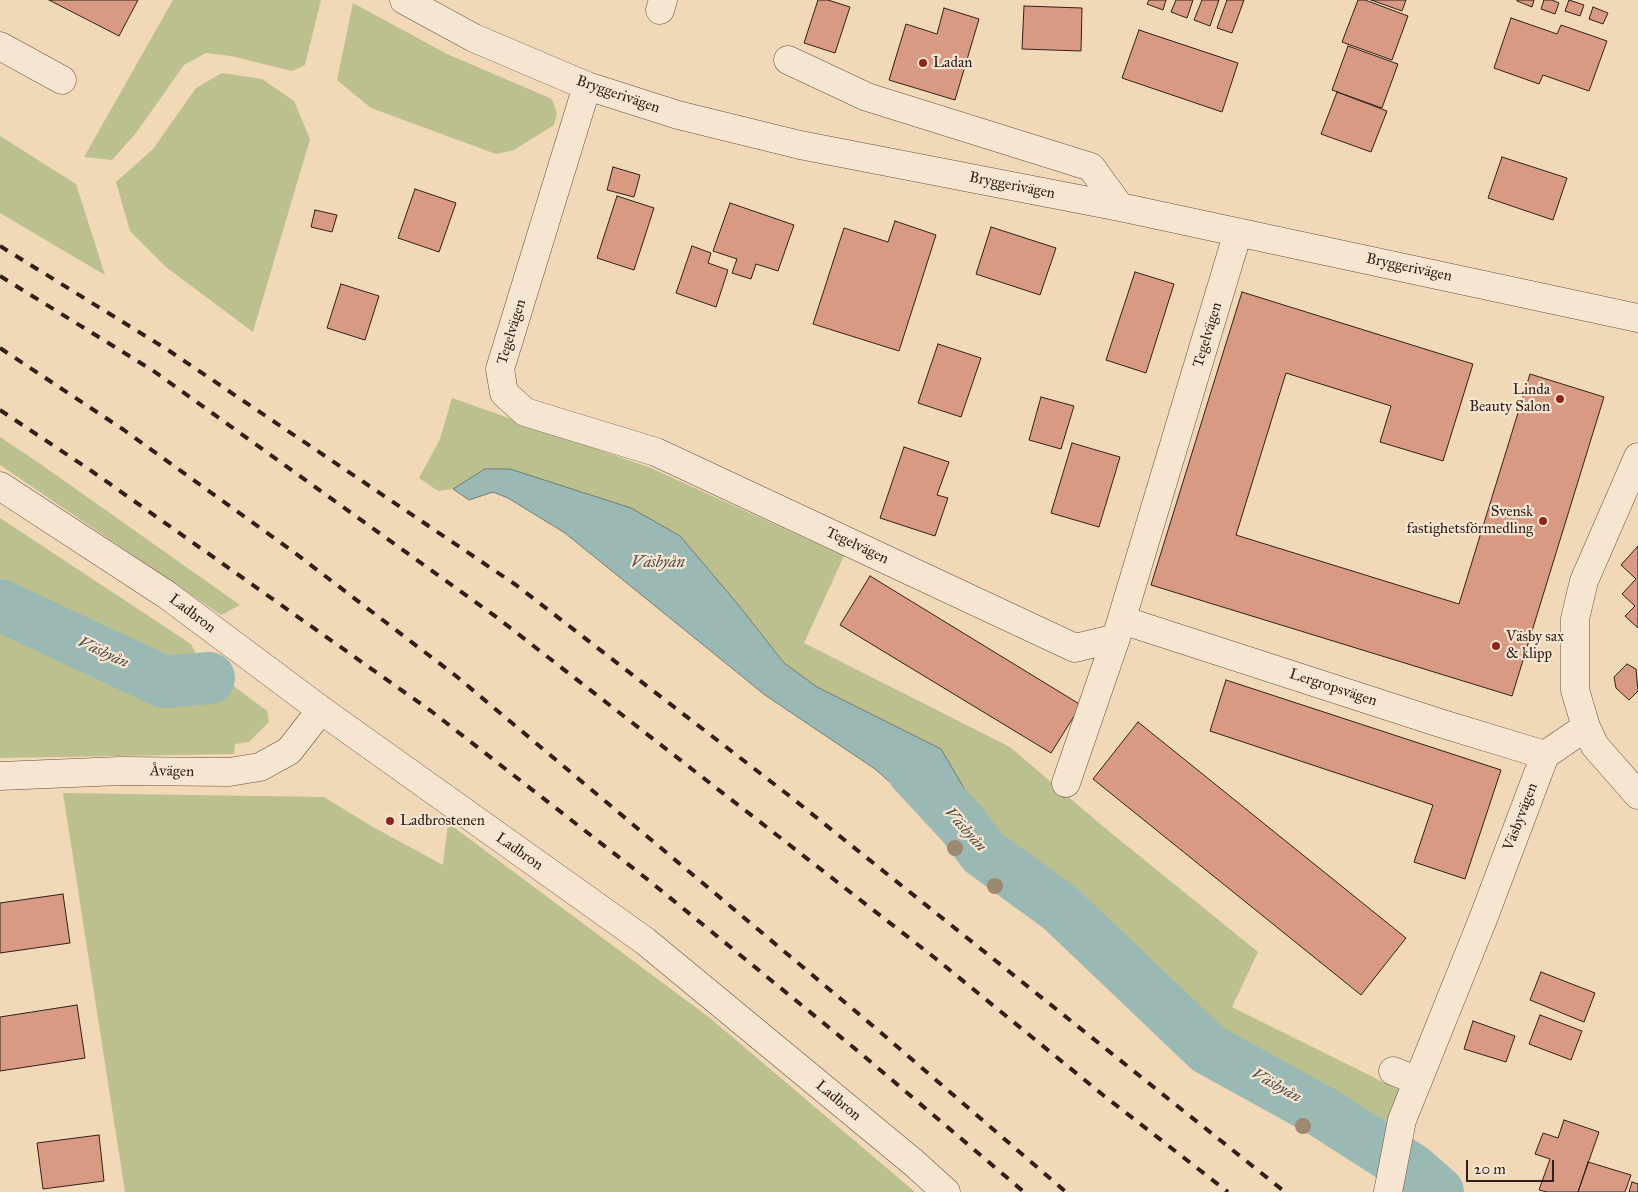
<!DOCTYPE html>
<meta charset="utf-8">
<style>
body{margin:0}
#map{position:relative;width:1638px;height:1192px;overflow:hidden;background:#f1d9b8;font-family:"IM FELL Great Primer",serif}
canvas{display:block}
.scale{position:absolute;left:1466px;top:1160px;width:88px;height:22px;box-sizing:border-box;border:2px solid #31201a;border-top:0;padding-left:6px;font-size:15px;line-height:18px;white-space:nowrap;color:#31201a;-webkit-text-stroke:4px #f6e6d1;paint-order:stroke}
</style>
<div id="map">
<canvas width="1638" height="1192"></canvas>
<div class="scale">20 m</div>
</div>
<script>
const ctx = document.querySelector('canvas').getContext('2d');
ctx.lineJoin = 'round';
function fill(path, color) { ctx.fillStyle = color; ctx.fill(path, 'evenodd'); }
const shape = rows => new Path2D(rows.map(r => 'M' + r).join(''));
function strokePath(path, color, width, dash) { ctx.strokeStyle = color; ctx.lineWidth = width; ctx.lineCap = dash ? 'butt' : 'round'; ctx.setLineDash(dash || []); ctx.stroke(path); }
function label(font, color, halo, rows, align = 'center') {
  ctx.font = font + ' "IM FELL Great Primer",serif'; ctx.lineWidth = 4.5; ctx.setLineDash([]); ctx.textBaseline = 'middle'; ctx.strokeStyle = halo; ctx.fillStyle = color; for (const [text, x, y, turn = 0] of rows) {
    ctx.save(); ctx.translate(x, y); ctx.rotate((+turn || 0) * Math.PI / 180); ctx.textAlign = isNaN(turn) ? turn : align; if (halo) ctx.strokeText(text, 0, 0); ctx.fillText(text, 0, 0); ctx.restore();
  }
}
const green = shape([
 [173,0,321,0,305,65,292,71,231,56,206,53,184,65,136,133,112,160,84,157],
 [353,3,447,54,552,99,557,113,554,125,514,150,496,154,371,108,337,80],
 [222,73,262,79,294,101,310,139,253,332,166,267,130,231,116,182,153,149,196,88],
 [0,136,76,184,105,275,0,213],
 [452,398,651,468,844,556,804,643,1010,747,1105,828,1258,952,1232,1007,1405,1093,1389,1138,1321,1093,1214,1039,1068,897,991,843,976,816,974,805,784,663,736,602,485,469,453,489,438,491,419,478,440,439],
 [0,437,39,463,240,605,221,615,0,465],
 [0,518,191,644,199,660,186,672,102,641,0,589],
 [0,620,163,696,201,698,231,684,267,711,269,722,249,742,235,744,234,754,0,758],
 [63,793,324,797,373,827,443,865,448,823,710,1018,915,1192,125,1192]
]);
const water = shape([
 [485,469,510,469,631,508,680,536,736,602,784,663,817,687,941,749,974,805,976,816,947,832,875,769,765,695,565,533,508,498,493,492,469,500,453,489,485,469]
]);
const river = shape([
 [0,605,164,682,209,678],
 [913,771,962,824,983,852,1060,908,1208,1049,1324,1113,1413,1170,1438,1192]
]);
const building = shape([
 [49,0,138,0,119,36,49,0],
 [818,0,828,0,850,7,835,53,804,43,818,0],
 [1149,0,1166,0,1163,10,1147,4,1149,0],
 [1176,0,1193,0,1187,18,1171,12,1176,0],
 [1202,0,1219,0,1210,26,1194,20,1202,0],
 [1227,0,1244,0,1232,33,1217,28,1227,0],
 [1358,0,1365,0,1408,16,1392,60,1342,42,1358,0],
 [1371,0,1406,0,1402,11,1371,0],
 [1517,0,1534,0,1532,7,1517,1,1517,0],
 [1544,0,1552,0,1559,3,1555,14,1541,9,1544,0],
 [1569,0,1584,5,1580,16,1565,11,1569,0],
 [1024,6,1082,8,1081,51,1022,49,1024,6],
 [1593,7,1608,13,1603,24,1589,19,1593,7],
 [944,8,979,19,955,100,889,80,906,24,937,34,944,8],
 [1511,18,1557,34,1561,25,1607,41,1589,91,1543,75,1539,84,1494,68,1511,18],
 [1139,30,1238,63,1222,112,1122,78,1139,30],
 [1348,46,1398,64,1382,108,1332,90,1348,46],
 [1337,92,1387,111,1371,152,1321,134,1337,92],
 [1502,157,1567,178,1553,220,1488,198,1502,157],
 [613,167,640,175,634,197,607,190,613,167],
 [415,189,456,203,439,252,398,238,415,189],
 [617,196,654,208,634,270,597,258,617,196],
 [730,203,794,225,778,271,756,264,751,279,732,273,737,259,713,251,730,203],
 [315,210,337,215,332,232,311,227,315,210],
 [895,221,936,235,899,351,813,324,844,228,888,242,895,221],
 [991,227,1056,248,1040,295,976,274,991,227],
 [692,246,711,253,708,263,728,270,716,307,676,293,692,246],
 [1135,272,1174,284,1146,373,1106,360,1135,272],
 [341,284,379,296,365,340,327,328,341,284],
 [1242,292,1473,364,1443,461,1380,442,1391,406,1286,373,1236,535,1459,604,1530,374,1604,397,1512,696,1151,585,1242,292],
 [938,344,981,358,961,417,918,403,938,344],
 [1041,397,1074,406,1061,449,1029,440,1041,397],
 [1072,443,1120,457,1099,527,1051,513,1072,443],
 [904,447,949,462,937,495,948,498,935,536,880,518,904,447],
 [1638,546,1638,628,1625,616,1635,606,1622,594,1636,579,1621,565,1638,546],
 [870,576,1081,705,1051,753,840,625,870,576],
 [1627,664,1636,669,1638,691,1629,700,1616,688,1614,677,1627,664],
 [1226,680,1501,770,1465,879,1414,862,1433,805,1210,731,1226,680],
 [1138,722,1406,938,1361,995,1093,779,1138,722],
 [63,894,70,943,0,953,0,903,63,894],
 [1541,972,1595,993,1584,1022,1530,1000,1541,972],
 [77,1005,85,1058,0,1071,0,1017,77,1005],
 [1540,1015,1582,1031,1571,1060,1529,1044,1540,1015],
 [1473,1021,1515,1036,1506,1062,1464,1049,1473,1021],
 [1564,1120,1599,1132,1578,1192,1547,1192,1539,1190,1550,1159,1535,1154,1543,1133,1558,1138,1564,1120],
 [99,1135,104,1181,43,1189,37,1143,99,1135],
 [1588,1162,1631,1175,1625,1192,1578,1192,1588,1162],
 [1632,1182,1638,1184,1638,1192,1629,1192,1632,1182]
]);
const minor = shape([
 [404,0,474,38,587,86,678,115,800,145,1120,207,1638,318],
 [660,10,663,0],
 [0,46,62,80],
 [788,60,867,97,1091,167,1120,207],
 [587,86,500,369,504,393,525,412,656,452,1075,648,1116,638,1238,232],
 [1638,457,1584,581,1575,619,1575,690,1586,727,1595,746,1638,795],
 [0,486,167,595,321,710,645,941,914,1163,946,1192],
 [1122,620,1443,724,1545,755],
 [0,776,120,771,229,772,260,767,289,751,321,710],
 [1066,783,1116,638],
 [1393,1071,1418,1081],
 [1388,1192,1402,1120,1483,919,1545,755,1586,727]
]);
const rail = shape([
 [0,246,168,350,516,585,787,794,1285,1192],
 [0,276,152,370,495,616,935,958,1103,1095,1228,1192],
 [0,348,124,430,295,553,456,676,879,1031,1066,1192],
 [0,410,93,472,431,711,647,879,859,1052,1024,1192]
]);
const trees = [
 [955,848],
 [995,886],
 [1303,1126]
];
const markers = [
 [923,63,5,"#8f2418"],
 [1560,399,5,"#8f2418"],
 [1543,521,5,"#8f2418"],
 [1496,646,5,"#8f2418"],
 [390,821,5,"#8f2418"]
];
const poiNames = [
 ["Ladan",933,63],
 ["Linda",1550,390,"right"],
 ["Beauty Salon",1550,407,"right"],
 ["Svensk",1533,512,"right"],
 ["fastighetsförmedling",1533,529,"right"],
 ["Väsby sax",1506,637],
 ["& klipp",1506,654],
 ["Ladbrostenen",400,821]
];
const streetNames = [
 ["Bryggerivägen",618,95,19],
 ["Bryggerivägen",1012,186,11],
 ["Bryggerivägen",1409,268,12],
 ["Tegelvägen",512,332,-73],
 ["Tegelvägen",1208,335,-73],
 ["Tegelvägen",857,546,25],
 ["Ladbron",192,614,37],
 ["Lergropsvägen",1333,688,18],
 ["Åvägen",172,772,1],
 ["Väsbyvägen",1521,817,-69],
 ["Ladbron",519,852,35],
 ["Ladbron",838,1101,40]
];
const waterNames = [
 ["Väsbyån",658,563],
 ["Väsbyån",103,653,25],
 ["Väsbyån",965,830,48],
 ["Väsbyån",1276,1086,29]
];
fill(green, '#bcbf8e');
fill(water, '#9bb9b4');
strokePath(water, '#717c76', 1);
strokePath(river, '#9bb9b4', 52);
fill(building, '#d89a82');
strokePath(building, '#31201a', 1);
strokePath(minor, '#614e42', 29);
strokePath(minor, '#f6e6d1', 28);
strokePath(rail, '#31201a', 4, [9, 9]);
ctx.fillStyle = '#9b8971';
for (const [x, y] of trees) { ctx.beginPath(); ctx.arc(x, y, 8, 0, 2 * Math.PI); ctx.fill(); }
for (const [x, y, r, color] of markers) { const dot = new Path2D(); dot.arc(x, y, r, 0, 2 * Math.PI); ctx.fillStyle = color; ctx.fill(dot); strokePath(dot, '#f6e6d1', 2); }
label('15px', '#31201a', '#f6e6d1', poiNames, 'left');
label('15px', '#31201a', '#f6e6d1', streetNames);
label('italic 16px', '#514e48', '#f6e6d1', waterNames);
</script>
